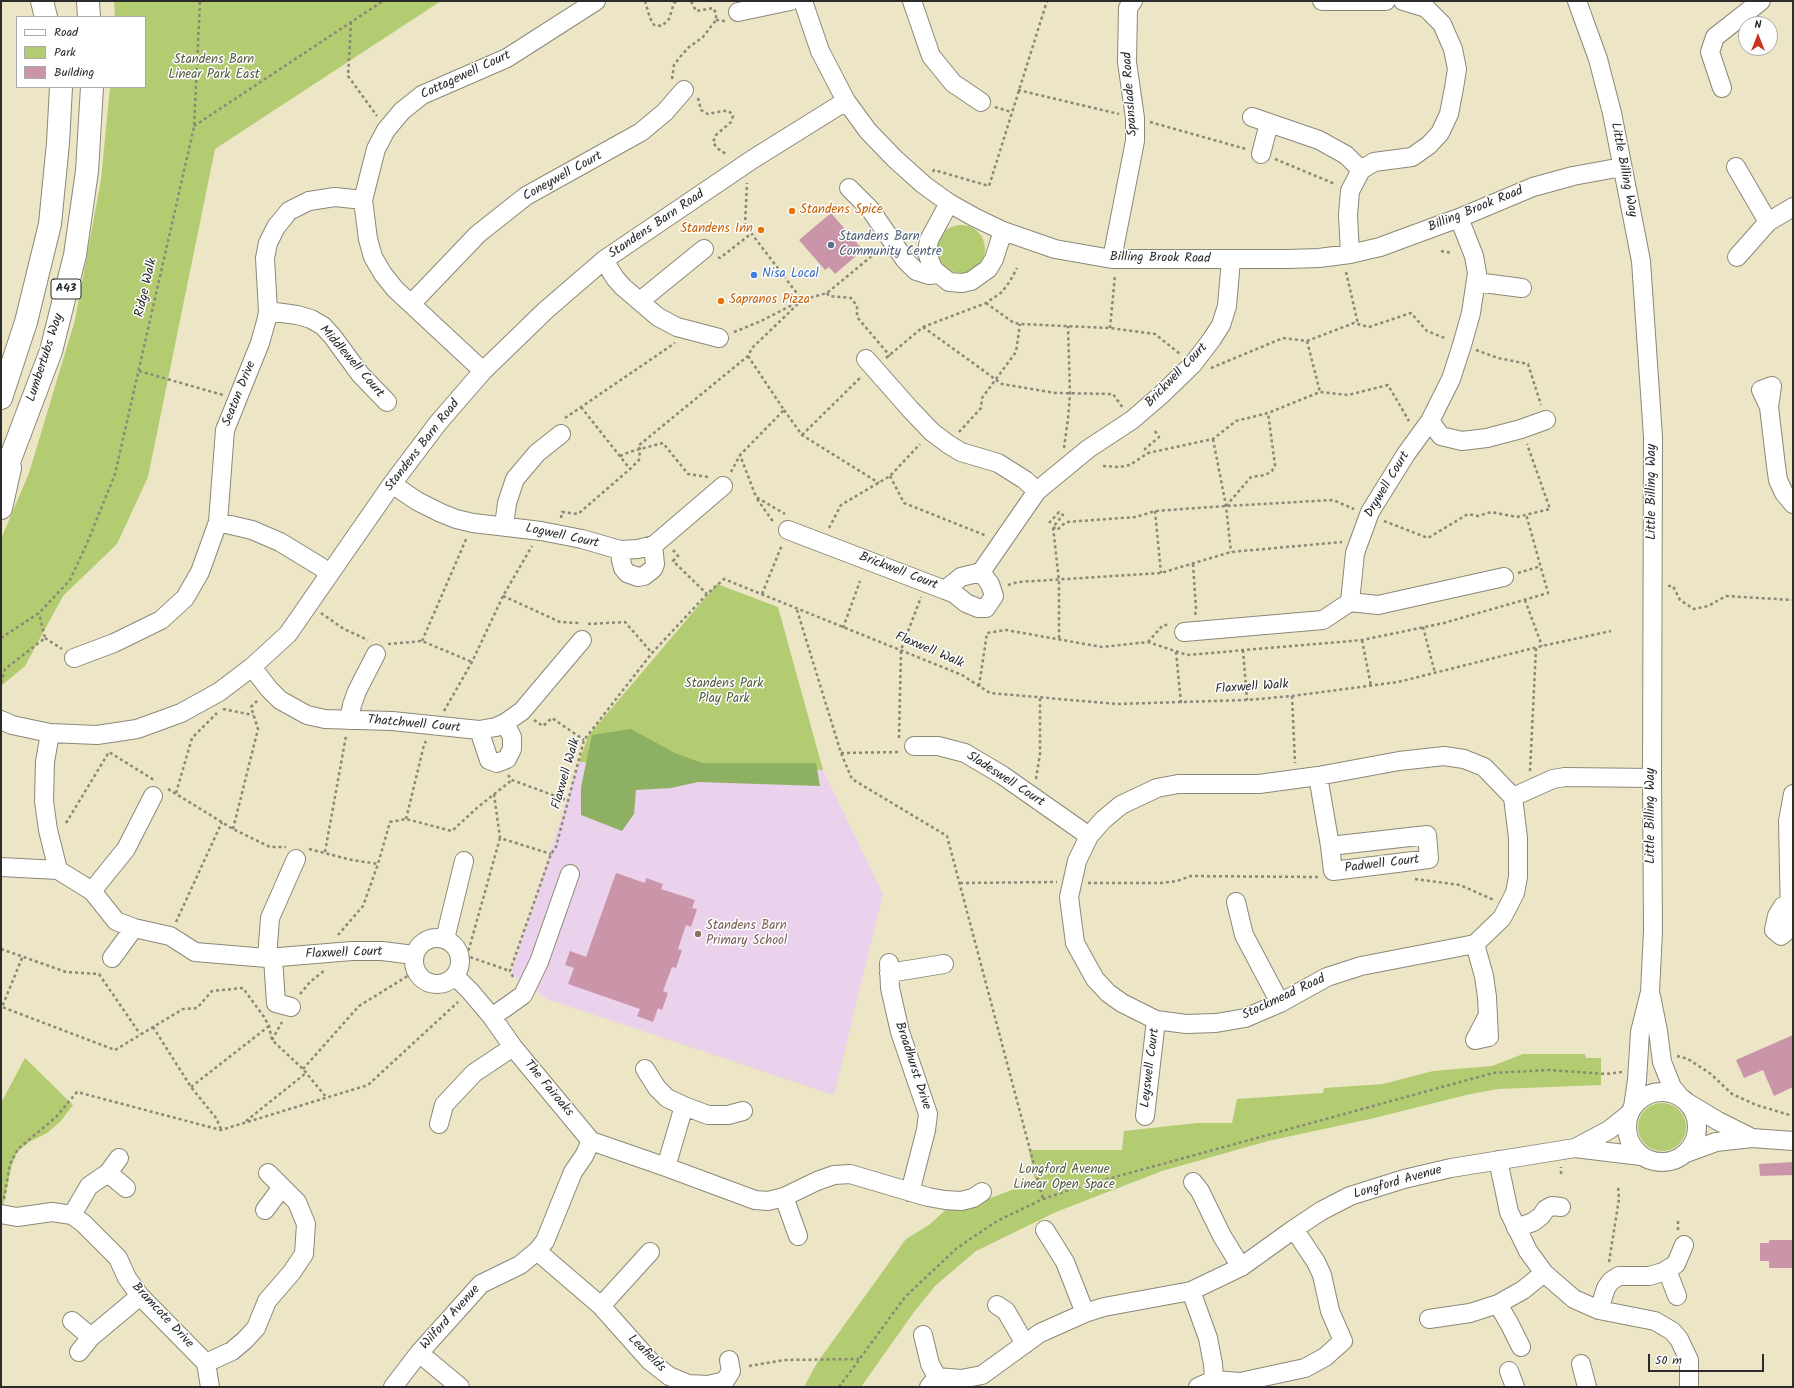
<!DOCTYPE html>
<style>
body{margin:0}
#map{position:relative;width:1794px;height:1388px;overflow:hidden;background:#ece5c6;font-family:Kalam,sans-serif}
canvas{display:block}
.frame{position:absolute;inset:0;border:2px solid #2b2b2b;pointer-events:none}
.legend{position:absolute;left:16px;top:16px;width:130px;height:72px;box-sizing:border-box;background:#fff;border:1px solid #aaa;margin:0;padding:5px 7px;list-style:none;font-size:12px;color:#2b2b2b}
.legend li{display:flex;align-items:center;gap:8px;height:20px}
.legend b{width:20px;border:1px solid #aaa}
.north{position:absolute;left:1738px;top:16px;width:40px;height:40px;box-sizing:border-box;background:#fff;border:1px solid #aaa;border-radius:50%;rotate:0deg;font-size:11px;font-weight:700;line-height:16px;text-align:center;color:#2b2b2b}
.north::after{content:'';display:block;margin:auto;width:14px;height:18px;background:#c8321e;clip-path:polygon(50% 0,100% 100%,50% 72%,0 100%)}
.scale{position:absolute;left:1648px;top:1354px;width:116px;height:18px;box-sizing:border-box;border:2px solid #2b2b2b;border-top:0;padding-left:5px;font-size:12px;line-height:14px;white-space:nowrap;color:#2b2b2b;-webkit-text-stroke:3px #fff;paint-order:stroke}
</style>
<div id="map">
<canvas width="1794" height="1388"></canvas>
<div class="frame"></div>
<ul class="legend">
<li><b style="height:5px;background:#fff"></b>Road</li>
<li><b style="height:11px;background:#b3cc71"></b>Park</li>
<li><b style="height:11px;background:#ca95a9"></b>Building</li>
</ul>
<div class="north">N</div>
<div class="scale">50 m</div>
</div>
<script>
const ctx = document.querySelector('canvas').getContext('2d');
ctx.lineJoin = 'round';
function fill(path, color) { ctx.fillStyle = color; ctx.fill(path, 'evenodd'); }
const shape = rows => new Path2D(rows.map(r => 'M' + r).join(''));
function strokePath(path, color, width, dash) { ctx.strokeStyle = color; ctx.lineWidth = width; ctx.lineCap = dash ? 'butt' : 'round'; ctx.setLineDash(dash || []); ctx.stroke(path); }
function label(font, color, halo, rows, align = 'center') {
  ctx.font = font + ' Kalam,sans-serif'; ctx.lineWidth = 3; ctx.setLineDash([]); ctx.textBaseline = 'middle'; ctx.strokeStyle = halo; ctx.fillStyle = color; for (const [text, x, y, turn = 0] of rows) {
    ctx.save(); ctx.translate(x, y); ctx.rotate((+turn || 0) * Math.PI / 180); ctx.textAlign = isNaN(turn) ? turn : align; if (halo) ctx.strokeText(text, 0, 0); ctx.fillText(text, 0, 0); ctx.restore();
  }
}
const built = shape([
 [579,762,823,770,883,894,834,1095,547,999,511,974]
]);
const green = shape([
 [114,1,441,1,215,149,148,477,117,544,63,596,25,666,1,686,1,539,29,473,75,320,101,180,110,87,145,87,145,17,115,17],
 '937 249a24 24 0 1 1 48 0a24 24 0 1 1-48 0Z',
 [717,584,778,607,823,770,579,762,588,736],
 [1523,1054,1585,1054,1586,1058,1601,1058,1601,1085,1498,1089,1466,1095,1370,1119,1268,1141,1162,1171,1056,1212,976,1251,935,1286,914,1312,861,1387,804,1387,817,1363,906,1239,929,1225,952,1204,970,1206,1035,1181,1029,1150,1122,1150,1124,1131,1197,1123,1232,1123,1237,1099,1323,1093,1324,1088,1383,1084,1433,1071,1492,1066],
 [25,1058,73,1105,60,1122,47,1133,29,1142,17,1152,11,1168,3,1206,1,1204,1,1103],
 '1638 1127a24 24 0 1 1 48 0a24 24 0 1 1-48 0Z'
]);
const forest = shape([
 [631,729,675,753,702,763,816,763,820,786,698,782,671,788,636,790,634,814,622,831,581,815,581,787,592,735]
]);
const building = shape([
 [831,213,863,250,835,274,829,267,825,270,799,240],
 [616,873,645,883,646,878,663,884,661,889,695,900,692,908,697,909,691,927,686,925,678,949,682,950,676,968,672,967,663,991,668,993,662,1010,658,1008,653,1022,637,1016,640,1009,568,984,574,968,565,965,570,951,586,957],
 [1793,1035,1793,1087,1774,1096,1763,1070,1744,1078,1736,1060],
 [1793,1162,1793,1175,1760,1176,1759,1164],
 [1769,1240,1793,1240,1793,1268,1769,1268,1769,1261,1760,1261,1760,1243,1769,1243]
]);
const path = shape([
 [645,1,650,18,654,25,662,26,669,19,674,3,678,1],
 [716,20,725,21],
 [351,22,348,76,377,116],
 [672,79,674,65,680,57,689,47,703,37,716,20,716,13,713,8,696,11,691,1],
 [1018,90,1119,114],
 [698,98,701,110,708,114,723,111,729,111,733,116,731,122,716,135,713,142,717,148,726,154],
 [995,107,1011,112],
 [1150,122,1246,149],
 [194,126,383,1],
 [1275,159,1335,184],
 [933,172,934,170,989,186,1047,1],
 [1441,251,1452,253],
 [718,257,720,258,752,233],
 [1346,272,1358,324],
 [827,293,829,296,851,298,857,306,857,317,890,356],
 [986,303,1014,323,1020,324,1110,328,1155,334,1180,354],
 [923,327,1002,384,1056,393,1113,394,1123,408],
 [1110,328,1115,275],
 [734,332,761,321,802,300,827,293,879,250],
 [1307,341,1320,392],
 [1476,350,1498,358,1528,364,1541,405],
 [748,356,784,410,740,455,756,497,785,514],
 [886,358,923,327,986,303,1002,292,1010,281,1017,268],
 [1211,368,1283,338,1307,341,1354,323,1369,327,1411,313,1427,331,1447,339],
 [139,371,223,395],
 [581,407,630,469],
 [784,410,802,435,879,483],
 [565,418,675,343],
 [1155,431,1159,437,1145,449,1148,453,1213,439,1236,421,1268,413,1320,392,1348,395,1388,385,1409,421],
 [959,432,981,408,982,398,1016,352,1020,324],
 [802,435,861,377],
 [1213,439,1226,506,1231,552],
 [1064,448,1068,419,1070,394,1068,326],
 [620,456,629,452,663,443,688,474,708,477],
 [1103,466,1119,467,1130,465,1148,453],
 [731,472,740,455],
 [890,476,904,503,987,536],
 [757,499,774,523],
 [1226,506,1251,477,1265,475,1272,471,1275,465,1268,413],
 [1155,511,1161,573],
 [561,518,562,512,578,514,630,469,639,460,640,449,638,446,748,356,752,348,802,300,745,225,747,183],
 [1384,521,1428,538,1468,514,1478,516,1491,512,1517,517,1550,509,1527,444],
 [1049,523,1059,512,1063,515,1053,527,1059,581,1059,639],
 [1053,527,1057,530,1066,522,1136,517,1155,511,1226,506,1333,500,1354,509],
 [829,528,841,505,890,476,920,444],
 [673,550,678,556,673,561,707,594],
 [1193,564,1196,609,1195,616],
 [1518,573,1541,566],
 [1008,585,1018,582,1161,573,1231,552,1342,542],
 [1668,586,1673,586,1680,600,1694,609,1708,606,1726,596,1793,600],
 [762,594,782,545],
 [503,596,560,622,579,623],
 [1525,600,1542,646],
 [797,610,841,753,852,779,947,836,1043,1199],
 [321,613,344,629,368,640],
 [588,624,625,622,652,653],
 [1423,627,1435,673],
 [843,628,860,581],
 [1,638,39,613,70,580,88,541,115,474,194,127,200,1],
 [45,638,62,649],
 [1362,640,1371,686],
 [422,641,467,537],
 [1148,642,1163,625,1169,625],
 [388,644,422,641,472,662],
 [1243,650,1247,700],
 [1176,652,1181,703],
 [1,683,5,669,45,638,39,613],
 [979,686,987,633,1006,630,1102,647,1148,642,1187,655,1362,640,1444,623,1548,593,1526,514],
 [1292,696,1295,763],
 [223,709,253,715],
 [444,711,472,662,503,596,532,546],
 [534,720,543,726,552,718,584,740],
 [899,738,901,650,921,597],
 [841,753,900,752],
 [1530,771,1536,648],
 [508,775,512,780,569,801],
 [1036,779,1040,754,1040,698],
 [168,789,233,829,270,847,286,847],
 [176,793,192,738,217,713],
 [494,794,500,838,551,854],
 [406,819,424,745,426,741],
 [66,823,109,752,154,780],
 [233,829,258,729,251,707,257,701],
 [500,838,467,956,510,971],
 [309,849,352,860,378,864,390,822,406,819,452,831,478,807,512,780],
 [325,852,346,736],
 [1415,879,1460,885,1494,900],
 [960,883,1057,882],
 [1088,883,1161,883,1177,881,1191,876,1318,877],
 [176,922,222,822],
 [338,935,363,906,378,864],
 [1,949,66,972,99,974,140,1034],
 [22,958,2,1007,115,1050,183,1009,197,1008,212,991,243,988,264,1017,269,1026,272,1040,303,1069,326,1097],
 [513,977,510,971,551,854,556,847,584,740,652,653,707,594,724,579,962,675,990,693,1117,704,1247,700,1292,696,1398,682,1542,646,1611,631],
 [300,994,310,982,325,970],
 [153,1027,191,1087,216,1118,221,1129],
 [272,1040,282,1022],
 [1677,1056,1688,1059,1711,1074,1732,1094,1756,1105,1793,1116],
 [303,1069,359,1006,414,972],
 [191,1087,269,1026],
 [246,1121,306,1073],
 [1561,1174,1561,1167],
 [4,1199,10,1164,18,1149,56,1117,77,1092,221,1130,368,1085,458,1002],
 [1678,1230,1678,1218],
 [1609,1262,1619,1199,1618,1186],
 [749,1366,784,1360,859,1359],
 [839,1387,905,1297,957,1248,997,1221,1043,1199,1075,1188,1493,1073,1549,1070,1606,1074,1622,1072]
]);
const minor = shape([
 [803,1,820,51,846,101,868,131,895,159,924,185,949,203,974,217,1003,231,1055,249,1112,259,1288,259,1319,258,1350,254,1380,247,1407,237,1459,218,1533,187,1573,176,1622,167],
 [912,1,931,56,953,83,981,102],
 [1322,1,1386,1],
 [1577,1,1598,59,1612,113,1641,261,1653,437,1652,778,1653,931,1650,992,1640,1032,1637,1080,1633,1107],
 [738,12,790,1],
 [1722,88,1710,52,1715,37,1761,1],
 [1252,117,1319,140,1346,155,1361,170],
 [1261,154,1269,123],
 [1736,167,1768,222],
 [849,188,870,209,905,260,916,271,929,275,938,274],
 [949,203,929,240,927,252,931,264,934,270,949,282,962,283,971,281,988,269,994,259,1003,231],
 [1350,254,1348,215,1350,191,1361,170,1374,162,1412,157,1429,145,1440,133,1449,114,1454,88,1457,69,1453,49,1442,24,1426,8,1403,1],
 [1737,257,1768,222,1793,207],
 [1112,259,1135,141,1135,118,1127,62,1128,8,1133,1],
 [604,260,615,278,623,287,658,317,677,327,719,338],
 [1476,282,1522,288],
 [640,301,704,249],
 [411,304,478,234,526,196,641,132,665,112,684,90],
 [268,311,297,315,311,319,323,326,333,337,360,374,387,402],
 [866,359,910,409,932,432,948,444,961,452,998,463,1025,480,1037,491],
 [483,371,395,289,383,274,373,257,368,239,363,200,376,149,386,130,402,111,422,95,507,58,596,1],
 [1769,407,1761,390,1772,386,1769,407,1776,466,1778,480,1784,493,1793,504],
 [1430,421,1441,436,1462,441,1487,438,1521,429,1546,420],
 [392,484,417,501,441,513,456,519,473,523,541,531,582,539,620,550,638,549,654,545,723,486],
 [218,522,252,530,280,542,321,567,329,575],
 [504,526,507,503,515,479,537,453,561,434],
 [788,530,945,590,961,577,981,572,1037,491,1088,449,1132,420,1161,395,1193,364,1212,339,1221,325,1227,306,1231,260],
 [620,550,621,560,623,568,627,573,638,577,644,576,653,569,655,564,653,545],
 [945,590,955,594,966,603,978,608,986,608,994,596,990,584,981,572],
 [1350,602,1378,605,1504,577],
 [1184,632,1323,620,1350,602,1355,553,1370,512,1406,454,1430,421,1451,379,1462,345,1471,313,1477,273,1474,256,1459,218],
 [74,658,114,643,161,620,185,598,200,572,218,522,225,430,260,343,267,318,268,311,265,258,268,243,276,227,289,211,309,201,335,197,363,200],
 [252,667,269,689,280,700,307,715,325,719,392,721,479,730,496,727,505,723,522,711,582,640],
 [1,720,12,725,50,733,97,735,137,729,181,713,219,692,252,667,288,634,392,484,438,423,483,371,546,310,604,260,753,159,846,101],
 [349,720,352,705,357,691,376,654],
 [479,730,489,760,497,763,507,759,512,749,512,737,505,723],
 [50,733,45,762,44,801,48,830,58,870,92,891,116,921,134,928,170,936,195,952,267,958,352,951,382,951,414,955],
 [914,746,938,746,965,753,1002,775,1089,836],
 [1318,776,1330,846,1427,835,1429,859,1333,871,1330,846],
 [1793,794,1788,821,1790,919,1793,918],
 [1513,797,1484,767,1464,759,1444,756,1399,761,1318,776,1259,784,1178,784,1157,788,1121,805,1103,820,1089,836,1077,861,1069,897,1075,943,1095,979,1108,993,1122,1003,1156,1020,1186,1024,1216,1023,1245,1018,1280,1003,1327,977,1361,966,1475,944,1502,918,1515,893,1518,877,1518,838,1513,797,1553,779,1565,777,1652,778],
 [1,867,58,870],
 [92,891,126,849,153,796],
 [1236,902,1244,935,1280,1003],
 [1790,904,1783,906,1777,916,1774,930,1781,936,1788,930,1790,919],
 '414 961a23 23 0 1 1 46 0a23 23 0 1 1-46 0Z',
 [445,939,464,861],
 [1475,944,1484,976,1487,997,1489,1037,1475,1040,1487,1017],
 [112,958,134,928],
 [267,958,270,918,296,859],
 [273,958,276,1003,291,1007],
 [889,963,890,988,900,1032,928,1114,926,1130,910,1192],
 [889,973,944,964],
 [455,976,470,991,492,1017,513,1047,591,1141,666,1167,755,1200,768,1201,784,1197,817,1181,834,1175,850,1174,928,1197,945,1200,961,1201,973,1198,982,1192],
 [1651,996,1658,1031,1662,1062,1672,1087,1681,1098],
 [492,1017,523,995,539,962,570,874],
 [645,1069,657,1088,667,1098,684,1106,708,1115,728,1115,743,1111],
 '1627 1127a35 35 0 1 1 70 0a35 35 0 1 1-70 0Z',
 [1688,1103,1718,1121,1752,1138],
 [1145,1116,1156,1020],
 [439,1124,444,1105,474,1073,513,1047],
 [1575,1148,1609,1130,1629,1114],
 [1686,1153,1716,1142,1752,1138,1793,1141],
 [1498,1160,1509,1212,1528,1251,1544,1273,1574,1299,1599,1310,1655,1321,1672,1331,1679,1339,1689,1360,1689,1387],
 [666,1167,684,1106],
 [108,1173,126,1188],
 [1193,1182,1200,1191,1222,1236,1241,1267],
 [784,1197,798,1236],
 [265,1210,282,1187],
 [1,1214,17,1217,52,1212,72,1215,83,1223,118,1258,127,1278,140,1296,206,1363,210,1387],
 [72,1215,89,1186,108,1173,119,1158],
 [1516,1228,1533,1222,1541,1216,1546,1209,1552,1206,1561,1207],
 [1045,1230,1065,1262,1085,1313],
 [537,1251,601,1306,650,1361,669,1376,688,1384,708,1385,725,1381,731,1371,729,1360],
 [1663,1272,1669,1275,1677,1296],
 [1191,1291,1208,1338,1213,1364,1214,1380,1198,1387],
 [1498,1304,1510,1325,1521,1347],
 [997,1305,1006,1311,1025,1344],
 [601,1306,650,1252],
 [1599,1310,1606,1288,1611,1281,1619,1276,1649,1276,1663,1272,1676,1264,1684,1245],
 [1429,1319,1470,1313,1498,1304,1523,1290,1544,1273],
 [72,1321,91,1337],
 [923,1335,930,1364,937,1377],
 [79,1352,91,1337,140,1296],
 [419,1353,460,1387],
 [206,1363,232,1351,245,1340,256,1328,267,1301,292,1272,304,1254,306,1224,297,1202,268,1173],
 [1581,1364,1587,1387],
 [1509,1371,1515,1387],
 [1214,1380,1240,1382,1305,1368,1325,1357,1343,1341,1330,1311,1322,1275,1316,1262,1294,1229],
 [393,1387,419,1353,481,1284,520,1265,537,1251,545,1241,573,1172,584,1156,591,1141],
 [929,1387,937,1377,961,1379,982,1375,1040,1333,1085,1313,1104,1307,1191,1291,1241,1267,1294,1229,1321,1211,1350,1196,1404,1179,1451,1168,1575,1148,1641,1156]
]);
const highway = shape([
 [42,1,46,17],
 [88,1,89,17],
 [1,398,26,322,50,224,58,143,61,87],
 [1,483,51,351,75,255,87,171,92,87],
 [1,508,10,468]
]);
const markers = [
 [792,211,4,"#e8710a"],
 [761,230,4,"#e8710a"],
 [831,245,4,"#5c6f8a"],
 [754,275,4,"#3f7fe0"],
 [721,301,4,"#e8710a"],
 [698,934,4,"#8d6e63"]
];
const shields = [
 [66,289,30]
];
const shieldNames = [
 ["A43",66,289]
];
const parkNames = [
 ["Standens Barn",214,61],
 ["Linear Park East",214,76],
 ["Standens Park",724,685],
 ["Play Park",724,700],
 ["Longford Avenue",1064,1171],
 ["Linear Open Space",1064,1186]
];
const streetNames = [
 ["Cottagewell Court",466,76,-25],
 ["Spanslade Road",1131,94,-94],
 ["Little Billing Way",1623,170,79],
 ["Coneywell Court",563,177,-29],
 ["Billing Brook Road",1476,210,-22],
 ["Standens Barn Road",657,225,-34],
 ["Billing Brook Road",1160,259,1],
 ["Ridge Walk",147,288,-77],
 ["Lumbertubs Way",46,358,-72],
 ["Middlewell Court",351,362,49],
 ["Brickwell Court",1177,376,-46],
 ["Seaton Drive",240,394,-68],
 ["Standens Barn Road",423,446,-52],
 ["Drywell Court",1388,485,-59],
 ["Little Billing Way",1653,492,-90],
 ["Logwell Court",562,537,12],
 ["Brickwell Court",898,572,21],
 ["Flaxwell Walk",929,651,23],
 ["Flaxwell Walk",1252,688,-4],
 ["Thatchwell Court",414,725,5],
 ["Flaxwell Walk",567,774,-74],
 ["Sladeswell Court",1005,780,33],
 ["Little Billing Way",1652,816,-90],
 ["Padwell Court",1382,865,-7],
 ["Flaxwell Court",344,954,-2],
 ["Stockmead Road",1284,998,-25],
 ["Broadhurst Drive",912,1066,72],
 ["Leyswell Court",1151,1068,-83],
 ["The Fairoaks",548,1089,50],
 ["Longford Avenue",1398,1183,-16],
 ["Bramcote Drive",162,1316,47],
 ["Wilford Avenue",451,1318,-48],
 ["Leafields",646,1354,45]
];
const foodNames = [
 ["Standens Spice",800,211],
 ["Standens Inn",753,230,"right"],
 ["Sapranos Pizza",729,301]
];
const serviceNames = [
 ["Standens Barn",839,238],
 ["Community Centre",839,253]
];
const shopNames = [
 ["Nisa Local",762,275]
];
const educationNames = [
 ["Standens Barn",706,927],
 ["Primary School",706,942]
];
fill(built, '#ead1ec');
fill(green, '#b3cc71');
fill(forest, '#8eb063');
fill(building, '#ca95a9');
strokePath(minor, '#8c8878', 20);
strokePath(highway, '#8c8878', 24);
strokePath(path, '#8c8878', 2.5, [3, 3]);
strokePath(minor, '#fff', 18);
strokePath(highway, '#fff', 22);
for (const [x, y, r, color] of markers) { const dot = new Path2D(); dot.arc(x, y, r, 0, 2 * Math.PI); ctx.fillStyle = color; ctx.fill(dot); strokePath(dot, '#fff', 1.5); }
for (const [x, y, w] of shields) { const box = new Path2D(); box.roundRect(x - w / 2, y - 10, w, 20, 3); ctx.fillStyle = '#fff'; ctx.fill(box); strokePath(box, '#2b2b2b', 1); }
label('bold 12px', '#2b2b2b', null, shieldNames);
label('13px', '#545b40', '#fff', parkNames);
label('13px', '#2b2b2b', '#fff', streetNames);
label('13px', '#c56008', '#fff', foodNames, 'left');
label('13px', '#4e5e75', '#fff', serviceNames, 'left');
label('13px', '#366cbe', '#fff', shopNames, 'left');
label('13px', '#785e54', '#fff', educationNames, 'left');
</script>
